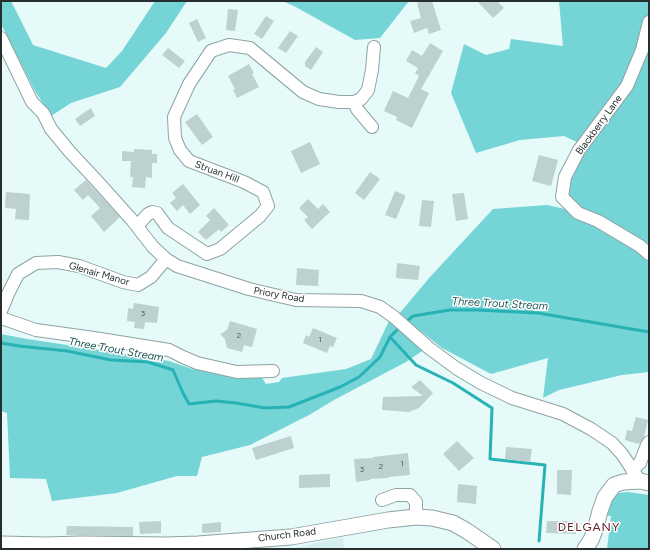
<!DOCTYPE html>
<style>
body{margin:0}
#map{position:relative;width:650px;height:550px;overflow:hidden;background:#e6fafa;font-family:Figtree,sans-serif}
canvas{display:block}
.frame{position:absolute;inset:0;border:2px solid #262e2e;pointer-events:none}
</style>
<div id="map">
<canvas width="650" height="550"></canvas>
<div class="frame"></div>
</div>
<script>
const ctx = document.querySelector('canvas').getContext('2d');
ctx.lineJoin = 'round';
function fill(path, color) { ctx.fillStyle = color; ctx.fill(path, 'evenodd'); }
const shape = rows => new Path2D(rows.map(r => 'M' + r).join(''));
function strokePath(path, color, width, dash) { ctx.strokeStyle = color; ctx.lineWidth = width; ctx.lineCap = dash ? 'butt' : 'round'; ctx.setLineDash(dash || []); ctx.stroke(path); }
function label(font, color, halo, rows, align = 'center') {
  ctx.font = font + ' Figtree,sans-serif'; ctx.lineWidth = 3; ctx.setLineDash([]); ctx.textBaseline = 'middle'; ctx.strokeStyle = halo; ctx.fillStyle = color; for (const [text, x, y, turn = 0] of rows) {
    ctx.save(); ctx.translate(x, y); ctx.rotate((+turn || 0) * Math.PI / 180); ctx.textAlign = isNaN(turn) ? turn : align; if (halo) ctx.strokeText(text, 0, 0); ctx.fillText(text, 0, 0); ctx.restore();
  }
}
const built = shape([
 [343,537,344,549,296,549,296,548]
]);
const green = shape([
 [1,1,11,1,33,45,106,68,122,51,155,1,187,1,166,33,120,87,71,103,51,116,35,91,1,24],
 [282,1,409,1,380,38,355,40,294,6],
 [559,1,649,1,649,11,646,25,616,97,579,143,564,136,520,140,476,153,451,93,464,44,486,55,509,49,511,39,563,46],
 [649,40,649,250,582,209,569,195,569,180],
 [547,205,565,209,575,215,588,220,649,257,649,372,622,375,559,390,543,398,548,358,491,374,442,348,399,314,430,277,493,209],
 [389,321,425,349,406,362,334,400,309,415,250,445,202,457,197,476,177,476,117,493,52,501,46,479,10,478,7,413,1,411,1,334,27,339,107,351,169,361,195,370,195,365,203,367,262,378,266,384,279,382,282,378,346,369,371,359],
 [628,492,649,495,649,549,607,549,611,516,604,515,615,493]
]);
const stream = shape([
 [406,322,413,316,450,310,477,310,538,313,649,332],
 [390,337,416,365,453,383,492,408,490,459,545,465,539,541],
 [1,343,19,346,67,351,111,360,148,362,173,370,183,393,189,404,216,401,236,403,265,408,289,407,340,387,359,377,380,357,390,337,401,326]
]);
const building = shape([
 [422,1,432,1,441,30,429,34,427,28,414,33,410,21,421,18,417,3],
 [477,1,497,1,504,8,493,18],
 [228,9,238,10,235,31,226,30],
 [266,16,274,21,262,39,254,34],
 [197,19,206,38,198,42,189,23],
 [290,31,298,36,286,53,278,48],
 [430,43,443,51,421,89,429,93,412,128,396,120,397,117,384,111,393,91,408,98,419,76,415,73,418,68,406,61,412,50,422,56],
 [316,47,323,52,311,70,305,66,305,62],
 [168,48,185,61,179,68,162,55],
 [249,64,254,73,252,74,259,87,237,98,233,90,235,89,228,76],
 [91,108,95,116,80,126,75,119],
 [197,114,213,137,202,145,185,122],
 [310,142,320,164,301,173,291,151],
 [134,149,152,150,152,154,157,154,157,163,152,163,152,178,146,177,145,188,132,187,133,177,130,177,131,161,122,161,122,151,134,152],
 [539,155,558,160,551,186,532,181],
 [370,172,380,179,364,200,355,193],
 [86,180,120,217,104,232,91,216,100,208,88,195,83,200,74,190],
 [183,184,200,205,190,214,183,205,177,211,170,203,176,198,172,193],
 [395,191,405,195,405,198,396,219,385,215],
 [6,192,30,194,29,220,15,219,16,209,5,208],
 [464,193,468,219,456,221,452,194],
 [308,199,318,209,323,204,330,212,312,229,304,220,308,217,299,208],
 [422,200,434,201,431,227,419,226],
 [214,208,229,225,221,232,219,229,206,240,198,232,210,220,206,216],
 [397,263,420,266,418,280,396,278],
 [297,268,319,270,318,286,296,285],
 [134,303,159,307,157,323,145,322,144,329,134,328,135,322,127,321,128,308,133,309],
 [230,321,257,329,252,347,244,345,242,352,227,348,225,339,220,334,227,330],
 [313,328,337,338,333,347,330,346,327,353,303,343,306,335,309,337],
 [420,380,433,393,419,408,409,412,382,410,383,397,423,396,411,387],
 [636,417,648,420,644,437,639,444,625,440,627,430,632,431],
 [291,436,294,448,256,460,252,448],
 [457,441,474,458,459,471,443,454],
 [506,447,532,449,530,462,505,459],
 [408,453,410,475,389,477,389,478,370,479,370,480,356,482,354,459,373,458,373,457],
 [557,470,572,470,571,495,557,494],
 [330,474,330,487,299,488,299,475],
 [458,484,477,486,476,504,457,502],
 [161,521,161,533,140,534,139,522],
 [547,521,576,521,576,534,546,533],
 [221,522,221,532,202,533,202,524],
 [67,526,133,527,133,536,66,535]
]);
const minor = shape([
 [649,22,642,50,627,86,579,150,565,177,562,197,578,213,598,221,640,246,649,254],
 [1,38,32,102,43,113,51,129,70,152,98,182,132,220,153,247,166,259,177,266,249,289,296,300,361,301,380,307,394,317,429,348,456,368,481,383,512,398,563,414,591,429,612,443,622,454,640,481],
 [354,102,357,109,372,127],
 [137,226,148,214,152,212,157,213,168,228,207,254,220,249,260,216,268,206,263,192,244,182,189,161,180,150,175,138,174,117,189,84,211,51,229,45,250,48,303,92,319,99,339,102,354,102,361,99,368,90,372,70,374,47],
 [1,311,8,294,18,274,36,263,58,262,79,266,123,282,138,285,151,277,166,259],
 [1,318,36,330,94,338,169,350,183,357,197,363,237,372,273,371],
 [632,470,640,463,647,445,649,442],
 [382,500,396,495,410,495,416,502,416,517]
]);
const major = shape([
 [1,544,46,545,81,544,166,545,198,544,291,537,388,520,416,517,432,518,453,523,467,531,493,549],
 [585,549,591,540,595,530,600,511,605,497,614,485,623,482,640,481,649,483]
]);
const numberNames = [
 ["3",143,314],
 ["2",239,336],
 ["1",320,340],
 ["1",402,464],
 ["2",381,467],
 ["3",362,470]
];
const streetNames = [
 ["Blackberry Lane",599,125,-54],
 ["Struan Hill",217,172,20],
 ["Glenair Manor",99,274,16],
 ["Priory Road",279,295,10],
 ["Church Road",287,535,-7]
];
const waterNames = [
 ["Three Trout Stream",500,304,3],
 ["Three Trout Stream",116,350,10]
];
const quarterNames = [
 ["DELGANY",589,527]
];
fill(built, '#d2eeee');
fill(green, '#75d4d6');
strokePath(stream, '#27b2b5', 3);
fill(building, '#bdd1d1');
strokePath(minor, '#8fa2a2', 14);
strokePath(major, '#8fa2a2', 17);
strokePath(minor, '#fff', 12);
strokePath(major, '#fff', 15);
label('8px', '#4c5757', null, numberNames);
label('10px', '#262e2e', '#fff', streetNames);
label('italic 11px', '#225859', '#fff', waterNames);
ctx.letterSpacing = '1px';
label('12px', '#662028', '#fff', quarterNames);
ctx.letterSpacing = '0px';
</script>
